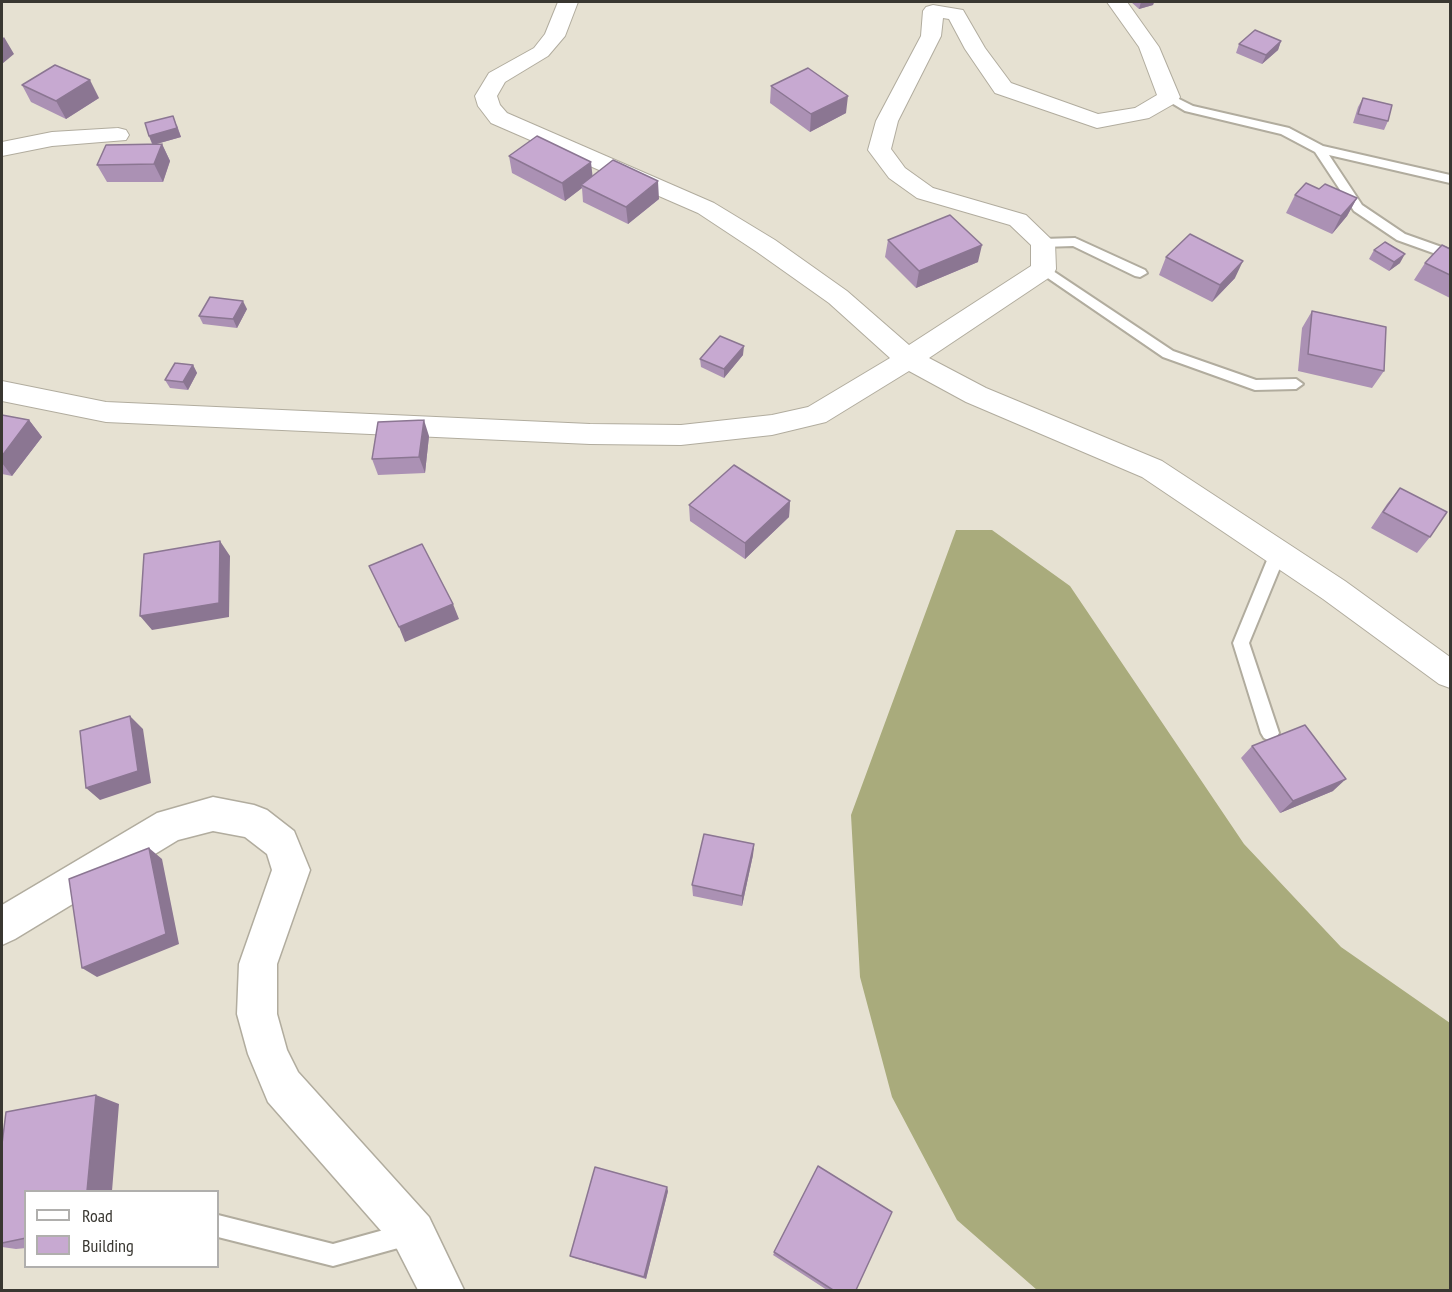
<!DOCTYPE html>
<style>
body{margin:0}
#map{position:relative;width:1452px;height:1292px;overflow:hidden;background:#e6e1d2;font-family:"PT Sans Narrow",sans-serif}
canvas{display:block}
.frame{position:absolute;inset:0;border:3px solid #393731;pointer-events:none}
.legend{position:absolute;left:24px;top:1190px;width:195px;height:78px;box-sizing:border-box;background:#fff;border:2px solid #b0afad;margin:0;padding:8px 10px;list-style:none;font-size:18px;color:#393731}
.legend li{display:flex;align-items:center;gap:12px;height:30px}
.legend b{width:30px;border:2px solid #b0afad}
</style>
<div id="map">
<canvas width="1452" height="1292"></canvas>
<div class="frame"></div>
<ul class="legend">
<li><b style="height:8px;background:#fff"></b>Road</li>
<li><b style="height:16px;background:#c7a9d1"></b>Building</li>
</ul>
</div>
<script>
const ctx = document.querySelector('canvas').getContext('2d');
ctx.lineJoin = 'round';
function fill(path, color) { ctx.fillStyle = color; ctx.fill(path, 'evenodd'); }
const shape = rows => new Path2D(rows.map(r => 'M' + r).join(''));
function strokePath(path, color, width, dash) { ctx.strokeStyle = color; ctx.lineWidth = width; ctx.lineCap = dash ? 'butt' : 'round'; ctx.setLineDash(dash || []); ctx.stroke(path); }
const forest = shape([
 [956,530,992,530,1070,586,1244,844,1341,947,1450,1023,1450,1290,1037,1290,957,1220,892,1097,860,977,851,815]
]);
const service = shape([
 [1169,94,1193,106,1289,128,1323,146,1450,175,1450,183,1329,155,1362,205,1405,234,1450,250,1450,259,1397,240,1354,211,1315,152,1281,134,1185,111,1165,99,1163,97,1169,94],
 [1075,238,1145,270,1147,273,1140,277,1135,276,1073,246,1043,247,1037,243,1043,239,1075,238],
 [1044,265,1173,351,1256,380,1296,379,1303,384,1296,389,1255,390,1163,357,1039,272,1037,269,1044,265],
 [1278,547,1284,549,1286,553,1249,643,1279,733,1276,738,1270,741,1264,738,1261,733,1233,643,1270,553,1272,549,1278,547],
 [218,1215,333,1244,409,1223,417,1226,420,1234,417,1242,409,1245,333,1266,218,1237,218,1215]
]);
const minor = shape([
 [558,2,578,2,565,36,548,56,505,82,497,96,500,105,507,113,714,203,775,240,847,291,909,345,1031,266,1031,245,1010,225,917,198,889,178,868,150,876,121,921,36,923,11,926,7,933,5,963,10,985,48,1011,83,1098,114,1135,108,1157,95,1139,47,1107,2,1127,2,1159,47,1180,97,1177,102,1149,118,1097,128,995,93,965,49,949,19,943,18,941,36,898,121,891,149,905,168,933,188,1026,215,1055,243,1056,269,1053,275,929,358,986,388,1162,461,1345,581,1450,657,1450,688,1439,684,1323,599,1142,477,966,402,909,371,826,422,772,435,681,445,590,444,106,422,2,401,2,381,106,402,590,424,681,425,772,415,808,407,890,358,829,303,757,252,698,213,491,123,478,106,475,96,489,73,534,48,545,34,558,2],
 [118,128,126,130,129,135,126,140,52,146,2,156,2,142,52,132,118,128]
]);
const tertiary = shape([
 [213,797,254,805,267,810,294,831,310,870,277,964,277,1014,287,1050,298,1072,429,1217,464,1290,418,1290,397,1249,268,1102,248,1054,237,1014,239,964,272,870,267,854,245,837,213,831,178,840,15,939,2,945,2,905,157,813,213,797]
]);
const wall = shape([
 [1131,2,1154,2,1153,5,1139,9],
 [1281,41,1278,50,1262,64,1236,53,1239,44],
 [22,85,99,98,66,119,31,102],
 [771,86,846,113,810,132,770,103],
 [1363,98,1388,121,1384,130,1353,123,1358,107],
 [177,125,181,137,156,144,162,144,170,161,163,182,107,182,97,165,152,144,149,136],
 [509,156,592,176,659,199,628,224,583,202,582,188,565,201,512,173],
 [1319,189,1357,198,1347,216,1332,234,1286,213,1295,195],
 [888,240,978,262,916,288,885,257],
 [1450,249,1450,298,1414,280,1425,263],
 [1374,250,1400,263,1389,271,1369,259],
 [1166,257,1235,278,1212,302,1159,275],
 [247,309,237,328,203,324,199,316],
 [1312,311,1384,371,1372,388,1298,371,1302,328],
 [743,355,724,378,701,367,700,359],
 [193,365,197,373,188,390,170,388,165,380],
 [2,415,29,420,42,437,12,476,2,474],
 [429,436,425,473,378,475,372,459],
 [1400,488,1430,537,1417,553,1371,528,1387,504],
 [790,501,789,517,745,559,690,521,689,505],
 [1252,746,1333,791,1280,813,1241,758],
 [754,844,753,855,742,906,693,896,692,885],
 [119,1104,26,1191,26,1248,16,1249,2,1247,2,1144],
 [818,1166,856,1290,827,1290,773,1255],
 [668,1191,646,1279,574,1258,570,1256]
]);
const shadedWall = shape([
 [1141,2,1154,2,1153,5,1139,9],
 [4,37,14,54,2,64,2,39],
 [1281,41,1278,50,1262,64,1266,55],
 [90,80,99,98,66,119,56,101],
 [848,96,846,113,810,132,811,114],
 [173,116,181,137,153,145,149,136],
 [162,144,170,161,163,182,154,164],
 [591,162,593,180,581,185,582,188,565,201,562,183],
 [658,181,659,199,628,224,626,207],
 [1357,198,1347,216,1332,234,1341,216],
 [982,245,978,262,916,288,919,271],
 [1405,254,1400,263,1389,271,1394,262],
 [1243,261,1235,278,1212,302,1220,285],
 [243,301,247,309,237,328,233,319],
 [744,346,743,355,724,378,724,369],
 [193,365,197,373,188,390,183,382],
 [29,420,42,437,12,476,2,463,2,456],
 [424,420,429,436,425,473,419,457],
 [790,501,789,517,745,559,745,543],
 [220,541,230,556,229,617,152,630,140,616],
 [453,604,459,619,405,642,399,627],
 [130,716,143,729,151,783,100,800,86,788],
 [1346,779,1333,791,1280,813,1293,801],
 [754,844,753,855,742,906,742,896],
 [149,848,162,859,179,944,97,977,82,968],
 [96,1095,119,1104,112,1191,87,1191],
 [667,1187,668,1191,646,1279,644,1277]
]);
const building = shape([
 [1255,30,1281,41,1266,55,1239,44,1255,30],
 [55,65,90,80,56,101,22,85,55,65],
 [808,68,848,96,811,114,771,86,808,68],
 [1363,98,1392,105,1388,121,1358,114,1363,98],
 [173,116,177,128,149,136,145,123,173,116],
 [537,136,591,162,562,183,509,156,537,136],
 [162,144,154,164,97,165,106,145,162,144],
 [613,160,658,181,626,207,581,185,613,160],
 [1306,183,1319,189,1325,184,1357,198,1341,216,1295,195,1306,183],
 [950,215,982,245,919,271,888,240,950,215],
 [1190,234,1243,261,1220,285,1166,257,1190,234],
 [1385,242,1405,254,1394,262,1374,250,1385,242],
 [1442,245,1450,249,1450,275,1425,263,1442,245],
 [210,297,243,301,233,319,199,316,210,297],
 [1312,311,1386,327,1384,371,1308,354,1312,311],
 [720,336,744,346,724,369,700,359,720,336],
 [175,363,193,365,183,382,165,380,175,363],
 [2,415,29,420,2,456,2,415],
 [424,420,419,457,372,459,378,422,424,420],
 [734,465,790,501,745,543,689,505,734,465],
 [1400,488,1447,512,1430,537,1383,512,1400,488],
 [220,541,219,603,140,616,144,554,220,541],
 [422,544,453,604,399,627,369,566,422,544],
 [130,716,138,771,86,788,80,731,130,716],
 [1305,725,1346,779,1293,801,1252,746,1305,725],
 [704,834,754,844,742,896,692,885,704,834],
 [149,848,166,934,82,968,69,879,149,848],
 [96,1095,87,1191,26,1191,26,1238,2,1243,2,1144,6,1112,96,1095],
 [818,1166,892,1212,856,1290,833,1290,774,1252,818,1166],
 [595,1167,667,1187,644,1277,570,1256,595,1167]
]);
fill(forest, '#a9ab7c');
strokePath(service, '#b1ac9e', 4);
strokePath(minor, '#b1ac9e', 2);
strokePath(tertiary, '#b1ac9e', 3);
fill(service, '#fff');
fill(minor, '#fff');
fill(tertiary, '#fff');
fill(wall, '#ab91b4');
fill(shadedWall, '#8b7692');
fill(building, '#c7a9d1');
strokePath(building, '#8b7692', 1.5);
</script>
